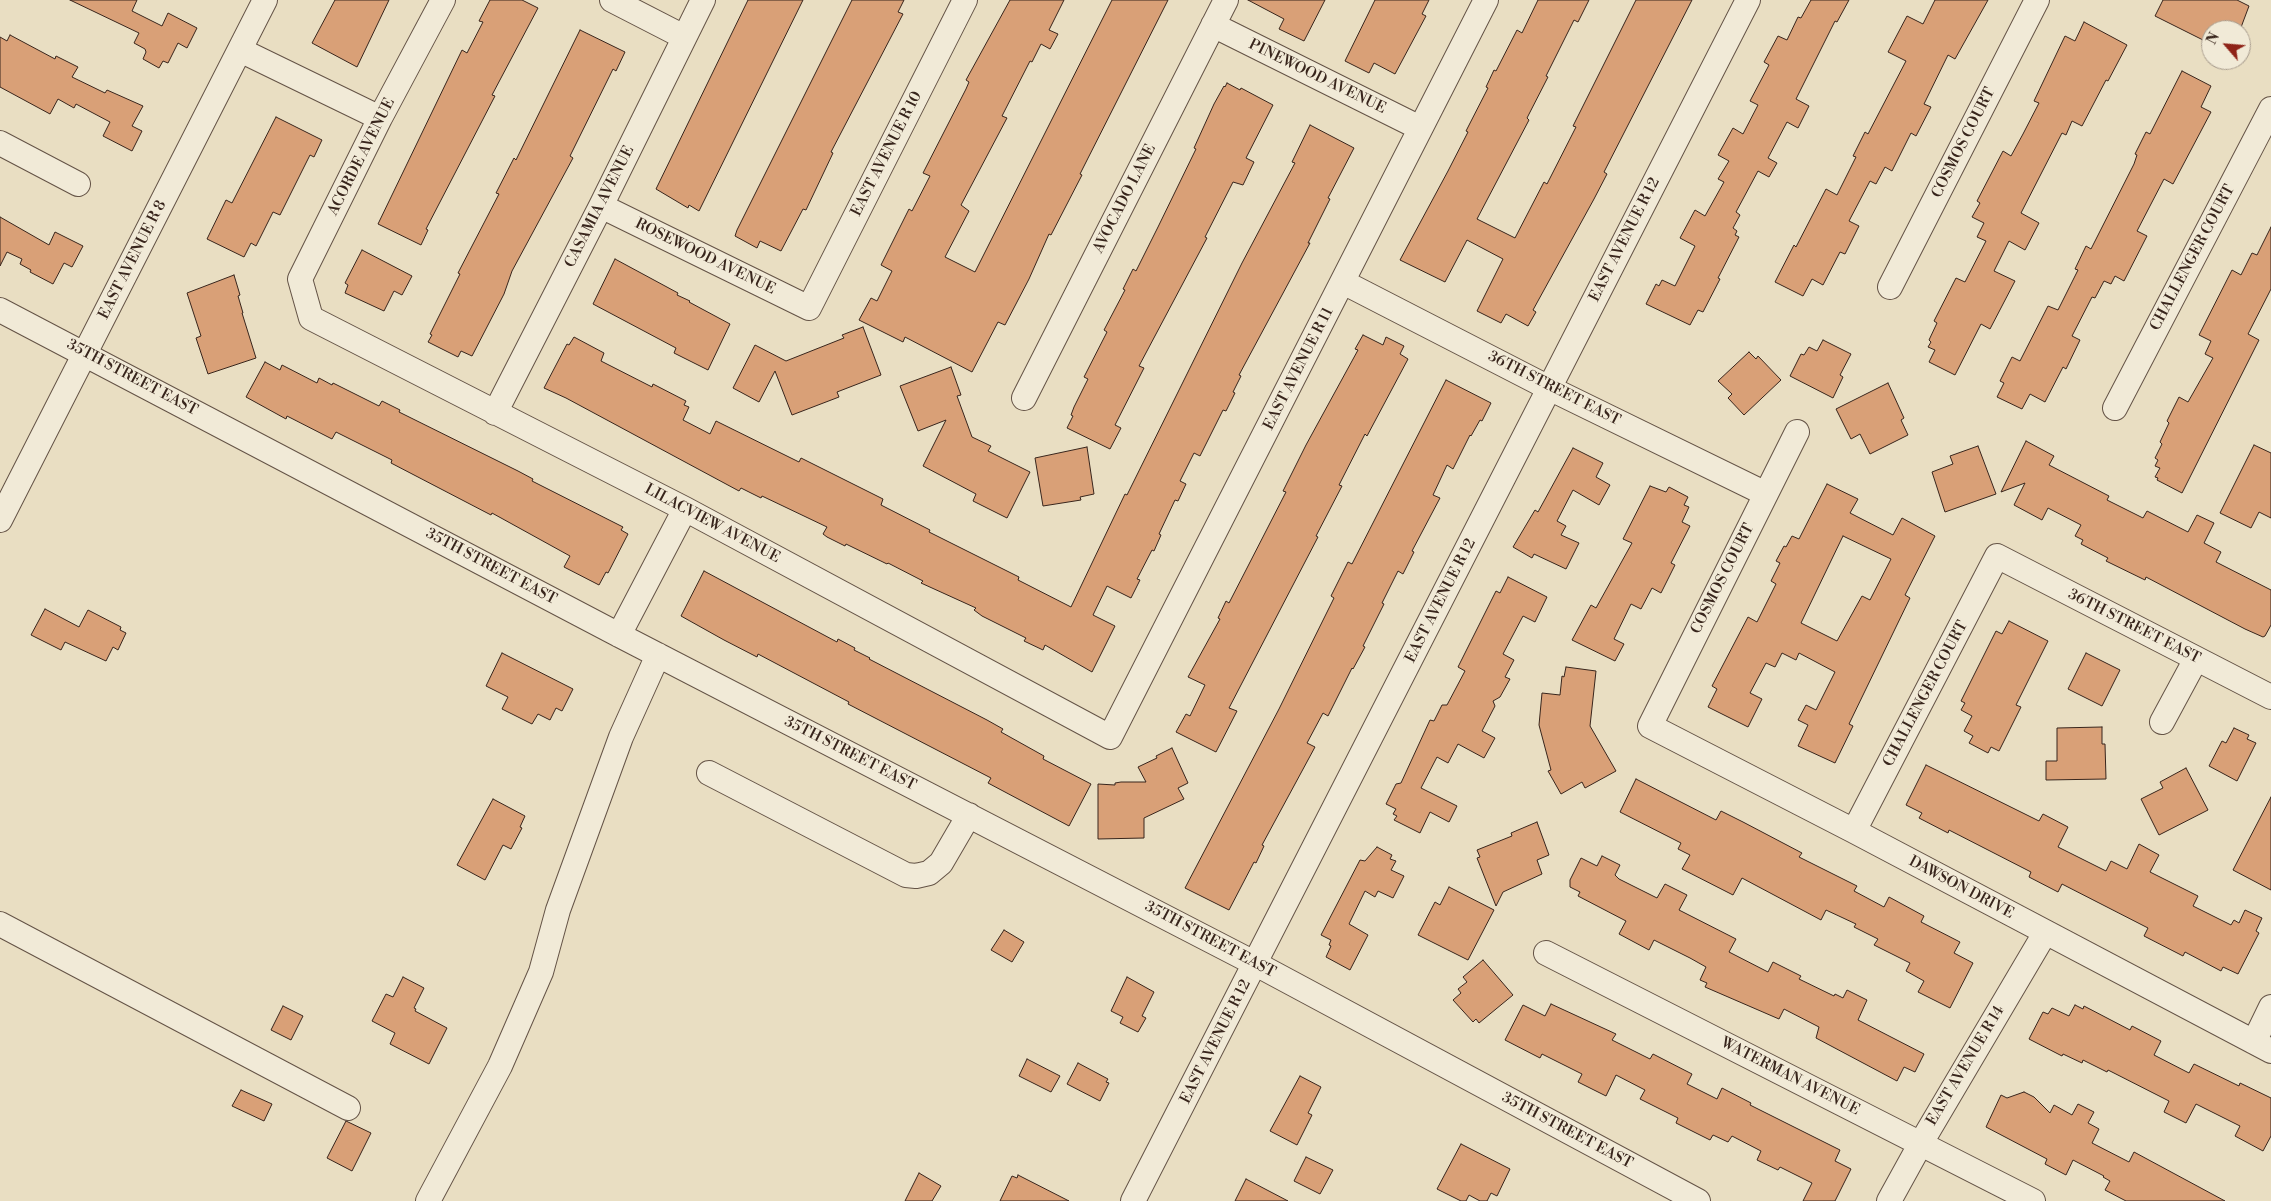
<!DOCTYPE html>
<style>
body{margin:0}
#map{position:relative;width:2271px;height:1201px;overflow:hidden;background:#e9dec2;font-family:"Libre Bodoni",serif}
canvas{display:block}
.north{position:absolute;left:2201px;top:20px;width:50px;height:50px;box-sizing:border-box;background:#f1ead7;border:1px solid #a79b8c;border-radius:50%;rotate:297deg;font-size:14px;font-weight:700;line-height:20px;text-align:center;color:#38251c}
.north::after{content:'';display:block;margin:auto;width:18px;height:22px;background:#8f2418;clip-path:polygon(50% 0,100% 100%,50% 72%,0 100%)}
</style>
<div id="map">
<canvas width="2271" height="1201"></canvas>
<div class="north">N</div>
</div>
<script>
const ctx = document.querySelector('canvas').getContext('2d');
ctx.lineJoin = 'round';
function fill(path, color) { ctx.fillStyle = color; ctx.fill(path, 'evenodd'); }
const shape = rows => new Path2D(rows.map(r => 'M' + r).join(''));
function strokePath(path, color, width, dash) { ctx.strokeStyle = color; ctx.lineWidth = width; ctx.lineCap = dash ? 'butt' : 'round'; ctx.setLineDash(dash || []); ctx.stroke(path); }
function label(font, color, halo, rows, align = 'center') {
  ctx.font = font + ' "Libre Bodoni",serif'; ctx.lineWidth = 4.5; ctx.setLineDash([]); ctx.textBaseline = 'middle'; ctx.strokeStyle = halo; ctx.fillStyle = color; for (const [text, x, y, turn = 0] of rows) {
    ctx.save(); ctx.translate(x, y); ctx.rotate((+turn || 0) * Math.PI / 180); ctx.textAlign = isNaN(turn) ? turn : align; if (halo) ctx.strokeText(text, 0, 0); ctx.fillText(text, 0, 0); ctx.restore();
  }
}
const building = shape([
 [70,0,137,0,132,11,162,26,168,13,197,28,187,48,178,43,168,63,163,61,159,68,143,59,146,52,145,49,134,43,139,33,70,0],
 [335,0,389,0,357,67,312,43,335,0],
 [490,0,522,0,538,8,492,95,495,96,426,229,428,230,421,245,378,224,462,50,467,53,483,22,479,21,490,0],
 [748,0,803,0,699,211,689,205,688,208,656,189,748,0],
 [852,0,904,0,898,12,903,14,831,152,833,153,806,210,803,209,781,251,760,241,757,248,735,236,737,230,852,0],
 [1010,0,1064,0,1049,30,1058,34,1050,49,1041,44,1032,62,1030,61,1002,116,1007,118,961,205,969,211,945,257,975,272,1112,0,1168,0,1080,174,1082,175,1051,235,1049,234,1029,279,1005,325,998,322,972,372,905,337,903,342,859,320,871,298,877,301,892,271,881,265,909,209,912,211,930,176,923,173,966,89,969,82,966,80,1010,0],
 [1248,0,1325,0,1304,41,1279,29,1284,19,1248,0],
 [1375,0,1429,0,1422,14,1426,16,1395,74,1374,63,1369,73,1345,61,1375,0],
 [1538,0,1589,0,1578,22,1574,20,1546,76,1548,77,1527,118,1529,120,1477,219,1515,238,1544,182,1547,184,1576,127,1573,126,1636,0,1692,0,1604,172,1607,174,1594,199,1533,310,1536,312,1528,326,1506,314,1501,323,1477,311,1503,259,1467,240,1445,282,1400,260,1448,171,1468,132,1466,131,1488,88,1486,87,1494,70,1496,71,1517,30,1522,33,1538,0],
 [1811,0,1849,0,1837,22,1835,21,1796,99,1809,106,1798,128,1787,122,1768,158,1777,163,1769,177,1758,171,1736,212,1740,215,1733,228,1737,231,1735,235,1739,237,1718,278,1720,279,1703,312,1698,310,1690,325,1646,304,1656,284,1659,286,1662,280,1675,286,1695,246,1680,238,1695,210,1705,216,1724,182,1718,179,1729,161,1718,155,1733,128,1743,134,1758,105,1750,101,1769,65,1764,62,1778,36,1787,40,1798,17,1801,18,1811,0],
 [1935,0,1988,0,1955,59,1948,55,1924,104,1931,107,1916,136,1911,133,1892,171,1885,167,1876,184,1870,181,1849,221,1859,226,1845,254,1840,252,1823,285,1812,279,1803,296,1775,282,1794,245,1796,247,1826,189,1837,195,1856,157,1853,156,1865,132,1868,134,1906,61,1888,52,1907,16,1923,24,1935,0],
 [2163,0,2237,0,2249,6,2240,30,2211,30,2211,44,2155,16,2163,0],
 [2084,22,2127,45,2108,81,2106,80,2082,126,2072,121,2066,135,2062,133,2021,213,2039,223,2025,250,2009,241,1994,271,2015,281,1990,329,1981,324,1955,375,1929,362,1935,350,1928,347,1931,342,1929,340,1937,323,1934,321,1956,278,1965,282,1986,241,1977,237,1984,223,1972,217,1980,203,1977,201,2003,151,2011,156,2023,134,2039,103,2034,101,2065,36,2075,41,2084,22],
 [580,30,625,52,616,71,613,69,570,156,573,158,512,271,504,294,472,356,461,351,458,357,428,342,432,335,430,334,460,274,458,273,499,194,496,193,514,158,516,160,580,30],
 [10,35,55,59,56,56,78,67,72,77,105,93,107,90,143,106,132,126,142,131,132,151,103,136,110,122,76,104,74,108,58,99,50,114,0,87,0,37,7,41,10,35],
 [2182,71,2211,86,2201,107,2211,112,2173,184,2164,179,2137,231,2147,236,2124,281,2115,276,2111,284,2104,281,2095,298,2092,297,2072,336,2080,340,2066,369,2063,367,2045,402,2030,394,2022,409,1997,397,2004,383,2000,381,2012,357,2020,361,2048,306,2058,310,2078,270,2075,269,2086,246,2091,249,2134,164,2137,155,2135,154,2146,132,2150,134,2182,71],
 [1227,83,1240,90,1241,88,1273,105,1246,158,1254,162,1243,185,1233,182,1205,237,1207,238,1139,366,1144,368,1115,425,1121,428,1110,449,1067,428,1073,416,1071,415,1074,407,1088,379,1084,377,1107,332,1104,330,1125,290,1123,289,1133,269,1136,271,1158,227,1196,149,1194,148,1214,104,1224,86,1225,87,1227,83],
 [276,117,322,140,321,142,314,157,310,155,280,215,273,212,256,246,251,243,244,257,207,239,226,200,232,203,276,117],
 [1310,125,1354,148,1328,198,1330,199,1308,243,1310,243,1239,375,1241,376,1233,392,1235,393,1226,411,1223,410,1200,456,1194,453,1180,481,1186,484,1178,501,1175,500,1159,534,1161,535,1154,551,1152,550,1137,579,1140,580,1131,598,1107,586,1093,615,1115,626,1092,672,1045,645,1043,650,1024,641,1026,638,982,616,974,610,976,608,921,583,923,581,888,563,887,564,846,544,845,546,827,537,823,534,827,527,762,496,761,498,741,488,739,491,566,398,544,388,567,344,569,345,574,337,604,353,601,361,652,387,653,384,686,401,684,405,689,407,683,420,710,434,716,421,799,462,801,458,883,499,881,505,930,530,929,532,1019,577,1018,580,1071,607,1125,494,1127,495,1242,263,1295,163,1292,162,1310,125],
 [0,217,49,245,55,232,83,246,72,267,64,263,53,284,30,272,31,270,20,264,22,259,7,252,0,266,0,217],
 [2271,227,2271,289,2248,334,2259,340,2182,493,2157,480,2158,478,2155,477,2160,468,2155,466,2158,460,2155,458,2162,444,2160,442,2169,423,2167,421,2179,397,2188,402,2213,358,2205,354,2211,341,2199,335,2232,270,2241,275,2252,253,2257,255,2271,227],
 [362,250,412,276,402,295,394,291,384,311,345,293,348,285,345,283,362,250],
 [615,259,678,293,677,295,690,301,689,302,730,324,708,370,674,353,676,348,593,304,615,259],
 [234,275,240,295,238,296,243,313,242,313,256,358,208,374,196,338,201,336,187,293,234,275],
 [863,327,881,375,837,392,839,397,792,415,775,371,759,402,733,388,755,345,786,361,844,338,842,335,863,327],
 [1363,335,1383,345,1386,337,1404,346,1400,354,1408,359,1367,436,1365,434,1339,485,1342,486,1316,536,1318,537,1229,708,1237,711,1216,752,1176,732,1186,714,1190,716,1205,685,1188,677,1220,619,1218,618,1226,601,1229,603,1247,568,1286,492,1283,491,1306,445,1358,350,1355,349,1363,335],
 [1823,340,1851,354,1840,375,1843,377,1833,398,1790,376,1801,354,1804,355,1809,347,1817,351,1823,340],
 [1749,352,1756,359,1758,356,1781,380,1744,415,1728,398,1732,394,1718,381,1749,352],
 [265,362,280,370,282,365,317,383,319,378,332,385,333,383,379,406,382,401,400,410,399,412,518,471,533,479,532,481,623,527,621,530,628,534,608,573,606,572,599,585,564,567,570,556,492,513,491,515,391,463,392,460,336,432,332,439,287,416,286,419,246,397,265,362],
 [951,367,961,395,957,396,972,437,991,446,988,451,1030,472,1007,518,973,501,976,494,923,466,946,420,918,431,900,386,951,367],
 [1446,380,1491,403,1482,421,1480,420,1471,436,1470,435,1453,469,1447,465,1433,495,1440,498,1412,551,1414,552,1403,574,1398,571,1382,603,1384,604,1363,646,1365,647,1353,669,1352,668,1328,716,1323,713,1307,743,1315,747,1262,845,1264,846,1256,863,1254,862,1229,910,1185,888,1279,709,1334,598,1331,596,1348,562,1352,564,1446,380],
 [1888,383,1904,418,1901,420,1908,435,1870,454,1860,434,1851,439,1836,409,1888,383],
 [2026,441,2054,456,2049,465,2109,496,2107,500,2143,518,2147,511,2188,532,2197,515,2214,523,2204,543,2221,552,2216,562,2271,590,2271,625,2265,636,2263,637,2245,629,2146,577,2145,580,2106,561,2108,558,2081,544,2083,540,2075,536,2081,525,2048,508,2042,520,2014,505,2025,483,2001,492,2026,441],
 [2254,445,2271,453,2271,518,2259,512,2251,528,2220,513,2254,445],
 [1978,446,1996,494,1945,512,1932,472,1953,464,1950,456,1978,446],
 [1087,447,1094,494,1080,497,1081,500,1043,506,1035,458,1087,447],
 [1573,448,1603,463,1596,477,1610,485,1599,505,1573,490,1557,521,1566,526,1561,535,1579,543,1566,569,1534,554,1532,558,1513,547,1535,510,1538,512,1573,448],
 [1827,484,1858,499,1850,513,1893,535,1902,518,1935,536,1905,595,1910,598,1849,724,1853,726,1835,763,1798,746,1808,725,1798,720,1806,705,1816,710,1835,672,1799,653,1796,660,1782,653,1775,667,1766,663,1750,693,1762,699,1748,727,1708,707,1717,689,1712,686,1748,617,1757,622,1776,584,1771,581,1780,563,1776,561,1784,546,1786,547,1792,536,1799,539,1827,484],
 [1843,536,1891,559,1870,600,1862,596,1837,641,1801,623,1843,536],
 [1650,486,1666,492,1669,487,1688,497,1684,505,1689,507,1682,522,1690,526,1671,563,1675,565,1661,593,1652,588,1641,609,1631,604,1614,639,1624,644,1615,661,1572,640,1591,605,1596,608,1632,543,1623,539,1650,486],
 [704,571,837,642,838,639,855,648,854,650,870,658,869,659,987,720,1003,729,1001,732,1044,756,1043,759,1091,784,1069,826,988,783,991,778,848,704,849,702,758,654,757,657,724,640,681,616,704,571],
 [1508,577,1547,597,1535,622,1523,616,1503,654,1514,660,1505,677,1510,679,1500,697,1493,701,1495,706,1482,731,1495,738,1484,758,1458,744,1448,763,1437,757,1421,788,1457,806,1449,822,1430,812,1420,833,1394,820,1397,816,1393,814,1396,809,1386,804,1396,784,1401,783,1430,720,1434,721,1442,705,1447,705,1465,671,1458,667,1496,591,1500,593,1508,577],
 [45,609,79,627,88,610,121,627,120,630,126,633,118,650,113,647,106,661,65,642,61,650,31,635,45,609],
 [2009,621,2048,641,2016,705,2021,707,1999,751,1991,747,1988,753,1969,743,1973,736,1964,731,1972,716,1961,710,1965,703,1961,701,1996,631,2002,634,2009,621],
 [502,653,573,689,562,711,556,708,550,720,538,714,532,724,502,709,508,697,486,686,502,653],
 [2086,653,2120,670,2102,706,2068,689,2086,653],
 [1566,667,1596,671,1590,726,1616,771,1585,788,1582,782,1561,794,1548,771,1551,770,1539,725,1542,693,1560,695,1562,676,1564,677,1566,667],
 [2102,727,2102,744,2105,744,2106,779,2046,780,2046,761,2057,761,2057,728,2102,727],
 [2234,728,2249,735,2247,739,2256,743,2237,781,2209,766,2222,741,2226,743,2234,728],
 [1172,748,1188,783,1178,788,1184,799,1144,818,1144,838,1098,839,1098,784,1115,785,1115,783,1121,782,1146,782,1138,767,1157,758,1156,756,1172,748],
 [1926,765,2039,821,2043,814,2068,827,2058,847,2106,871,2111,861,2127,869,2139,844,2159,855,2150,872,2198,896,2193,906,2231,925,2234,920,2239,923,2245,910,2262,918,2256,931,2259,933,2238,974,2223,967,2221,971,2185,952,2183,956,2144,936,2148,928,2062,884,2058,892,2029,877,2031,872,1949,830,1948,833,1919,818,1922,813,1906,805,1926,765],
 [2186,768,2208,810,2159,835,2141,799,2163,788,2160,782,2186,768],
 [1636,779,1716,820,1721,811,1743,822,1802,853,1799,857,1857,886,1854,891,1884,907,1889,897,1924,916,1921,922,1960,942,1954,953,1973,963,1950,1008,1918,992,1924,981,1906,971,1910,963,1874,945,1878,939,1854,927,1856,924,1826,910,1821,920,1742,878,1733,895,1682,869,1690,855,1678,849,1681,843,1620,812,1636,779],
 [2271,797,2271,890,2233,870,2271,797],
 [493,799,525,816,520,827,522,828,511,849,503,845,485,880,457,865,493,799],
 [1537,822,1549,855,1537,860,1542,874,1503,892,1496,906,1477,858,1480,857,1477,850,1512,836,1511,833,1537,822],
 [1377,847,1392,855,1390,859,1396,861,1391,870,1404,876,1393,898,1378,891,1375,897,1365,891,1349,924,1368,935,1350,970,1326,957,1331,946,1329,945,1331,940,1321,935,1360,860,1365,861,1377,847],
 [1602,856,1620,865,1615,875,1619,879,1657,898,1665,884,1687,895,1679,910,1736,939,1729,952,1768,972,1773,962,1801,976,1799,979,1834,996,1835,994,1843,998,1847,990,1867,1000,1858,1020,1924,1054,1915,1072,1904,1067,1897,1081,1816,1038,1819,1027,1784,1009,1779,1019,1705,987,1707,983,1700,980,1706,967,1690,958,1654,940,1649,950,1619,934,1626,921,1578,896,1580,892,1570,887,1570,880,1581,858,1597,866,1602,856],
 [1449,887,1494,910,1468,960,1418,935,1435,902,1440,905,1449,887],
 [1004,930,1024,942,1012,962,991,950,1004,930],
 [1483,960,1513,995,1479,1023,1476,1019,1473,1022,1453,1000,1461,993,1458,989,1467,982,1463,977,1483,960],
 [403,977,424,988,414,1008,416,1009,415,1011,447,1028,429,1064,390,1044,395,1033,372,1021,386,994,393,997,403,977],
 [1127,977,1154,992,1142,1016,1146,1018,1138,1032,1120,1023,1123,1017,1111,1011,1127,977],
 [1551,1004,1616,1034,1612,1040,1650,1059,1653,1054,1692,1074,1687,1084,1717,1099,1722,1088,1751,1103,1750,1105,1840,1150,1835,1161,1851,1169,1835,1201,1803,1201,1812,1183,1780,1167,1778,1170,1757,1160,1761,1151,1732,1136,1728,1142,1713,1135,1710,1140,1676,1123,1678,1118,1640,1099,1645,1090,1616,1075,1606,1096,1578,1082,1582,1074,1542,1054,1540,1058,1505,1040,1523,1005,1545,1016,1551,1004],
 [2075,1005,2083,1009,2084,1006,2130,1030,2132,1026,2161,1041,2154,1055,2189,1073,2194,1064,2239,1086,2240,1083,2271,1098,2271,1136,2263,1151,2235,1136,2240,1126,2196,1104,2186,1123,2164,1112,2169,1101,2108,1070,2107,1072,2083,1060,2082,1063,2063,1054,2062,1056,2029,1039,2043,1012,2048,1014,2052,1008,2069,1016,2075,1005],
 [283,1006,303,1016,291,1040,271,1030,283,1006],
 [1027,1059,1060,1076,1051,1092,1019,1076,1027,1059],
 [1078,1063,1108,1079,1106,1082,1109,1083,1100,1101,1067,1084,1078,1063],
 [1300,1076,1321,1087,1308,1113,1312,1115,1297,1145,1270,1131,1300,1076],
 [241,1090,272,1104,264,1121,232,1106,241,1090],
 [2024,1092,2034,1097,2050,1113,2054,1105,2072,1115,2078,1104,2094,1112,2088,1123,2099,1129,2092,1143,2129,1162,2134,1152,2225,1201,2126,1201,2105,1190,2110,1181,2103,1177,2104,1176,2073,1160,2066,1175,2045,1164,2047,1159,1986,1127,2001,1095,2007,1098,2024,1092],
 [346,1121,371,1133,352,1171,327,1158,346,1121],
 [1461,1144,1510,1169,1497,1196,1491,1193,1487,1201,1480,1201,1469,1195,1466,1201,1461,1201,1437,1189,1461,1144],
 [1306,1157,1333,1170,1320,1194,1294,1181,1306,1157],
 [919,1173,941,1186,932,1201,905,1201,919,1173],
 [1018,1175,1069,1201,1000,1201,1012,1176,1017,1178,1018,1175],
 [1246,1179,1288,1201,1235,1201,1246,1179]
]);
const minor = shape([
 [443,0,380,118,300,279,311,318,685,509,1110,737,1486,0],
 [612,0,684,37],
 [1213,25,1420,128],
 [240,50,380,118],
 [0,143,78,184],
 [601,206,809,308,965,0],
 [1343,282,1549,388,1766,494],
 [1890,287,2037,0],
 [0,310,619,635,1256,964,1698,1201],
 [1024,398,1226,0],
 [2115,408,2271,109],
 [495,413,601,206,703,0],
 [1797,432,1650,726,1854,831,2271,1051],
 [0,520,265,0],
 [619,635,685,509],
 [2162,722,2196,659],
 [709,773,906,875,916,876,929,873,941,863,969,815],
 [1854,831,1997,556,2271,697],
 [0,924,348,1108],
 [1546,953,2033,1201],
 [2254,1042,2271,1007],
 [428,1201,500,1066,541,972,558,910,621,737,658,655],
 [1133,1201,1748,0],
 [1889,1201,1921,1143,2045,933]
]);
const streetNames = [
 ["PINEWOOD AVENUE",1317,77,26],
 ["COSMOS COURT",1964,143,-63],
 ["EAST AVENUE R 10",887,154,-63],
 ["ACORDE AVENUE",362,157,-63],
 ["AVOCADO LANE",1125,199,-63],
 ["CASAMIA AVENUE",600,207,-63],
 ["EAST AVENUE R 12",1625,240,-63],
 ["ROSEWOOD AVENUE",705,257,26],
 ["CHALLENGER COURT",2193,258,-62],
 ["EAST AVENUE R 8",133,260,-63],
 ["EAST AVENUE R 11",1299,369,-63],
 ["35TH STREET EAST",132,378,28],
 ["36TH STREET EAST",1554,389,27],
 ["LILACVIEW AVENUE",712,524,28],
 ["35TH STREET EAST",491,567,28],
 ["COSMOS COURT",1723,579,-63],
 ["EAST AVENUE R 12",1441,601,-63],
 ["36TH STREET EAST",2134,627,27],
 ["CHALLENGER COURT",1926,694,-62],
 ["35TH STREET EAST",850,754,27],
 ["DAWSON DRIVE",1961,888,28],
 ["35TH STREET EAST",1210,940,28],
 ["EAST AVENUE R 12",1216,1042,-63],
 ["EAST AVENUE R 14",1966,1066,-59],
 ["WATERMAN AVENUE",1790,1077,27],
 ["35TH STREET EAST",1567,1131,28]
];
fill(building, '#d9a077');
strokePath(building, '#38251c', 1);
strokePath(minor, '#645346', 26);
strokePath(minor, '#f1ead7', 24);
label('15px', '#38251c', '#f1ead7', streetNames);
</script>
